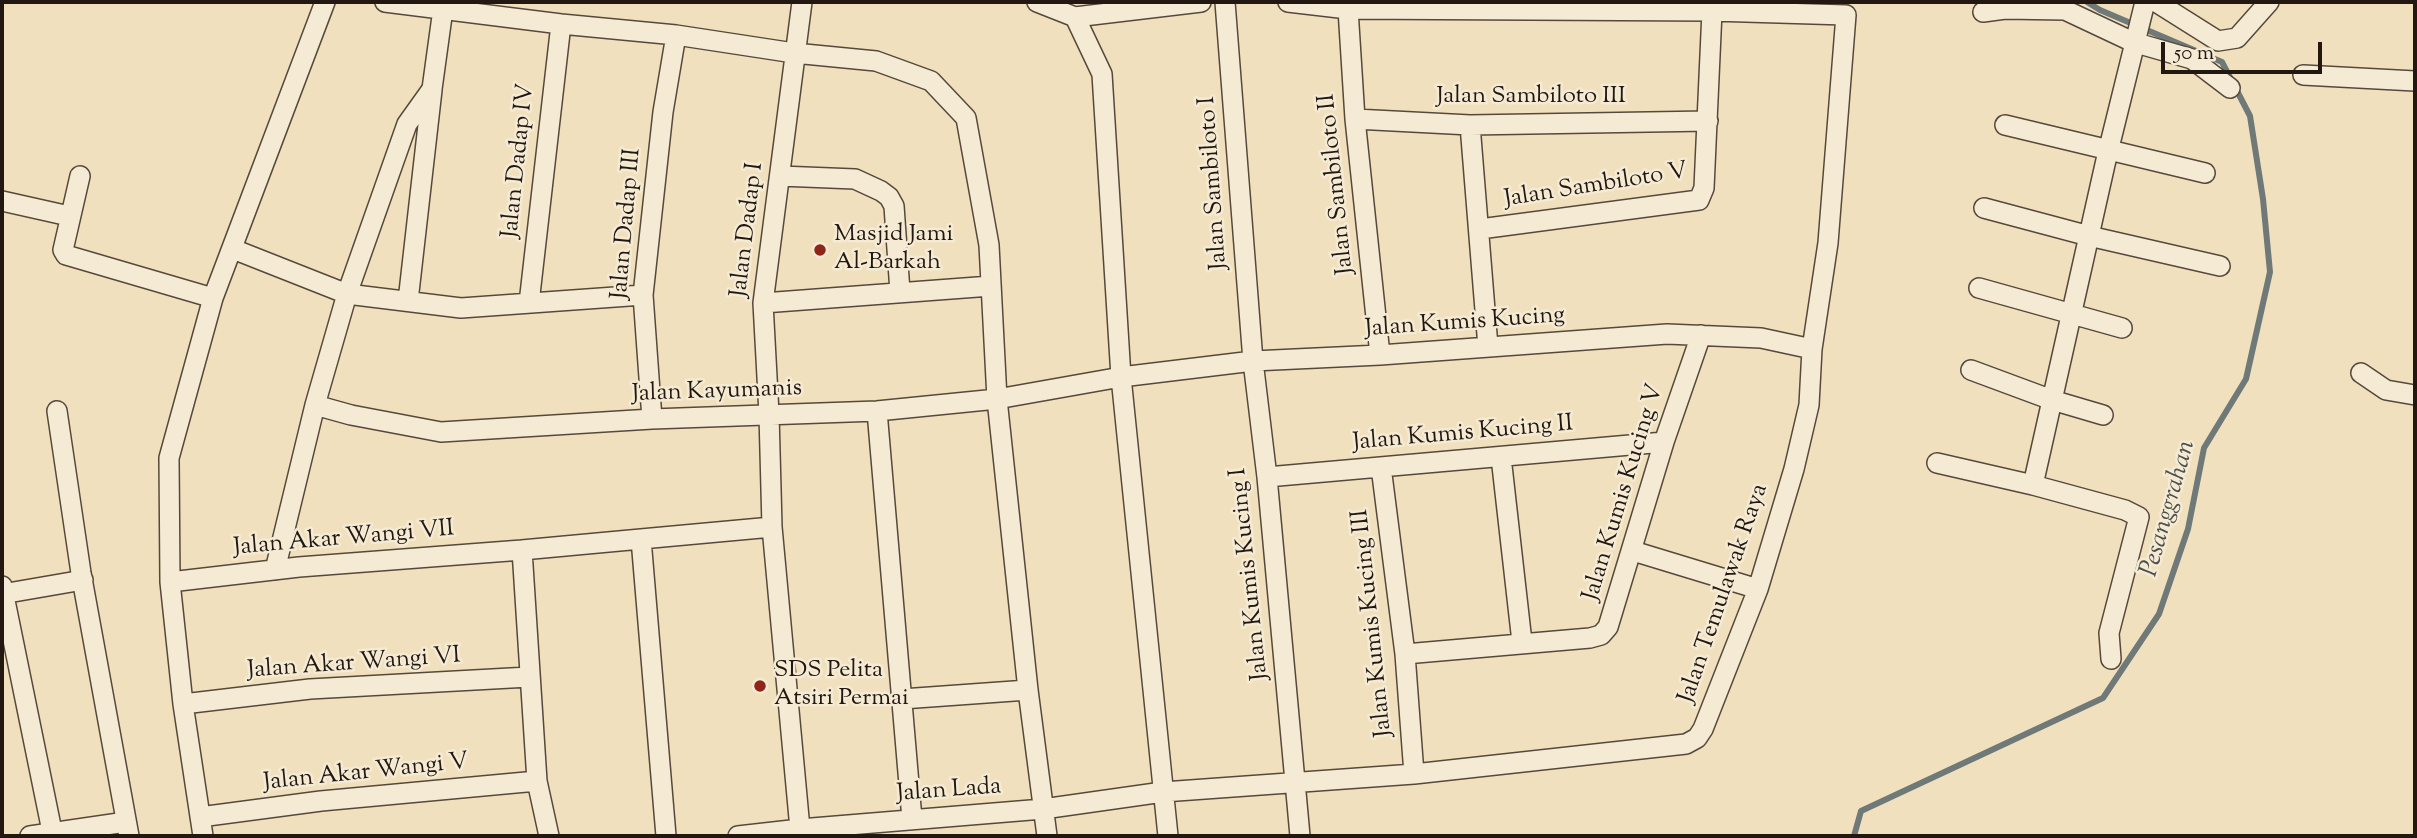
<!DOCTYPE html>
<style>
body{margin:0}
#map{position:relative;width:2417px;height:838px;overflow:hidden;background:#f0e0bd;font-family:"Sorts Mill Goudy",serif}
canvas{display:block}
.frame{position:absolute;inset:0;border:4px solid #221711;pointer-events:none}
.scale{position:absolute;left:2161px;top:42px;width:161px;height:32px;box-sizing:border-box;border:4px solid #221711;border-top:0;padding-left:9px;font-size:21px;line-height:24px;white-space:nowrap;color:#221711;-webkit-text-stroke:5px #f5ebd4;paint-order:stroke}
</style>
<div id="map">
<canvas width="2417" height="838"></canvas>
<div class="frame"></div>
<div class="scale">50 m</div>
</div>
<script>
const ctx = document.querySelector('canvas').getContext('2d');
ctx.lineJoin = 'round';
const shape = rows => new Path2D(rows.map(r => 'M' + r).join(''));
function strokePath(path, color, width, dash) { ctx.strokeStyle = color; ctx.lineWidth = width; ctx.lineCap = dash ? 'butt' : 'round'; ctx.setLineDash(dash || []); ctx.stroke(path); }
function label(font, color, halo, rows, align = 'center') {
  ctx.font = font + ' "Sorts Mill Goudy",serif'; ctx.lineWidth = 5; ctx.setLineDash([]); ctx.textBaseline = 'middle'; ctx.strokeStyle = halo; ctx.fillStyle = color; for (const [text, x, y, turn = 0] of rows) {
    ctx.save(); ctx.translate(x, y); ctx.rotate((+turn || 0) * Math.PI / 180); ctx.textAlign = isNaN(turn) ? turn : align; if (halo) ctx.strokeText(text, 0, 0); ctx.fillText(text, 0, 0); ctx.restore();
  }
}
const stream = shape([
 [1854,836,1861,811,2103,698,2159,614,2188,529,2204,448,2246,379,2270,272,2263,199,2250,116,2222,62,2100,10,2087,2]
]);
const minor = shape([
 [385,2,561,24,676,35,794,53,876,61,931,81,966,118,989,245,997,399,1028,690,1047,836],
 [1037,2,1075,17,1102,74,1121,377,1168,836],
 [1225,2,1253,361,1267,477,1300,836],
 [2156,2,2218,41,2237,38,2269,2],
 [1348,9,1355,119,1380,355],
 [1983,12,2005,9,2065,10,2133,42,2192,59,2230,88],
 [1075,17,1201,2],
 [2303,75,2415,81],
 [1355,119,1470,125,1708,121],
 [1470,125,1488,347],
 [2005,125,2205,173],
 [80,176,63,250,66,255,213,298],
 [780,176,855,179,881,191,889,197,894,206,900,292],
 [2,201,69,216],
 [1984,208,2089,236,2220,266],
 [1480,229,1699,200,1704,188,1712,11],
 [233,249,347,294,461,308,643,295],
 [1979,288,2122,328],
 [408,301,432,90],
 [529,303,561,24],
 [763,303,991,286],
 [1971,370,2052,400,2103,415],
 [2361,373,2386,390,2415,395],
 [315,405,351,415,441,432,652,419,877,411,997,399,1121,377,1253,361,1380,355,1667,334,1761,338,1812,349],
 [57,411,81,573,129,836],
 [877,411,912,819],
 [652,419,643,295,663,112,676,35],
 [1501,457,1522,642],
 [1937,463,2033,485,2125,510,2139,517,2109,633,2111,659],
 [1381,467,1405,654,1414,774],
 [1267,477,1664,442],
 [2033,485,2106,160,2145,2],
 [641,539,772,527],
 [522,550,641,539,666,836],
 [1633,551,1758,589],
 [275,570,315,405,347,294,407,124,432,89,443,9],
 [170,582,299,567,522,550,537,781,549,836],
 [2,586,53,836],
 [2,594,83,580],
 [1405,654,1590,638,1601,635,1608,627,1664,442,1701,335],
 [902,699,1028,690],
 [183,704,310,689,529,677],
 [200,817,321,801,537,781],
 [800,829,772,527,769,414,763,303,802,2],
 [30,836,126,822],
 [203,836,183,704,170,582,169,458,213,298,325,2],
 [738,836,800,829,1043,809,1163,792,1414,774,1686,744,1697,738,1703,729,1758,589,1794,469,1809,405,1812,349,1828,243,1846,15,1712,11,1348,9,1288,2]
]);
const markers = [
 [820,250,7,"#8f2418"],
 [760,686,7,"#8f2418"]
];
const streetNames = [
 ["Jalan Sambiloto III",1531,98],
 ["Jalan Dadap IV",520,161,-84],
 ["Jalan Sambiloto I",1215,183,-94],
 ["Jalan Sambiloto II",1338,184,-96],
 ["Jalan Sambiloto V",1596,187,-9],
 ["Jalan Dadap III",628,224,-85],
 ["Jalan Dadap I",749,230,-83],
 ["Jalan Kumis Kucing",1465,324,-4],
 ["Jalan Kayumanis",717,393,-2],
 ["Jalan Kumis Kucing II",1463,435,-5],
 ["Jalan Kumis Kucing V",1625,493,-73],
 ["Jalan Akar Wangi VII",344,540,-5],
 ["Jalan Kumis Kucing I",1251,574,-96],
 ["Jalan Temulawak Raya",1725,594,-71],
 ["Jalan Kumis Kucing III",1374,623,-96],
 ["Jalan Akar Wangi VI",354,665,-4],
 ["Jalan Akar Wangi V",366,774,-6],
 ["Jalan Lada",949,792,-4]
];
const poiNames = [
 ["Masjid Jami",834,236],
 ["Al-Barkah",834,264],
 ["SDS Pelita",774,672],
 ["Atsiri Permai",774,700]
];
const waterNames = [
 ["Pesanggrahan",2170,509,-74]
];
strokePath(stream, '#6e7978', 6);
strokePath(minor, '#56493c', 22);
strokePath(minor, '#f5ebd4', 19);
for (const [x, y, r, color] of markers) { const dot = new Path2D(); dot.arc(x, y, r, 0, 2 * Math.PI); ctx.fillStyle = color; ctx.fill(dot); strokePath(dot, '#f5ebd4', 2.5); }
label('24px', '#221711', '#f5ebd4', streetNames);
label('24px', '#221711', '#f5ebd4', poiNames, 'left');
label('italic 26px', '#4e504d', '#f5ebd4', waterNames);
</script>
